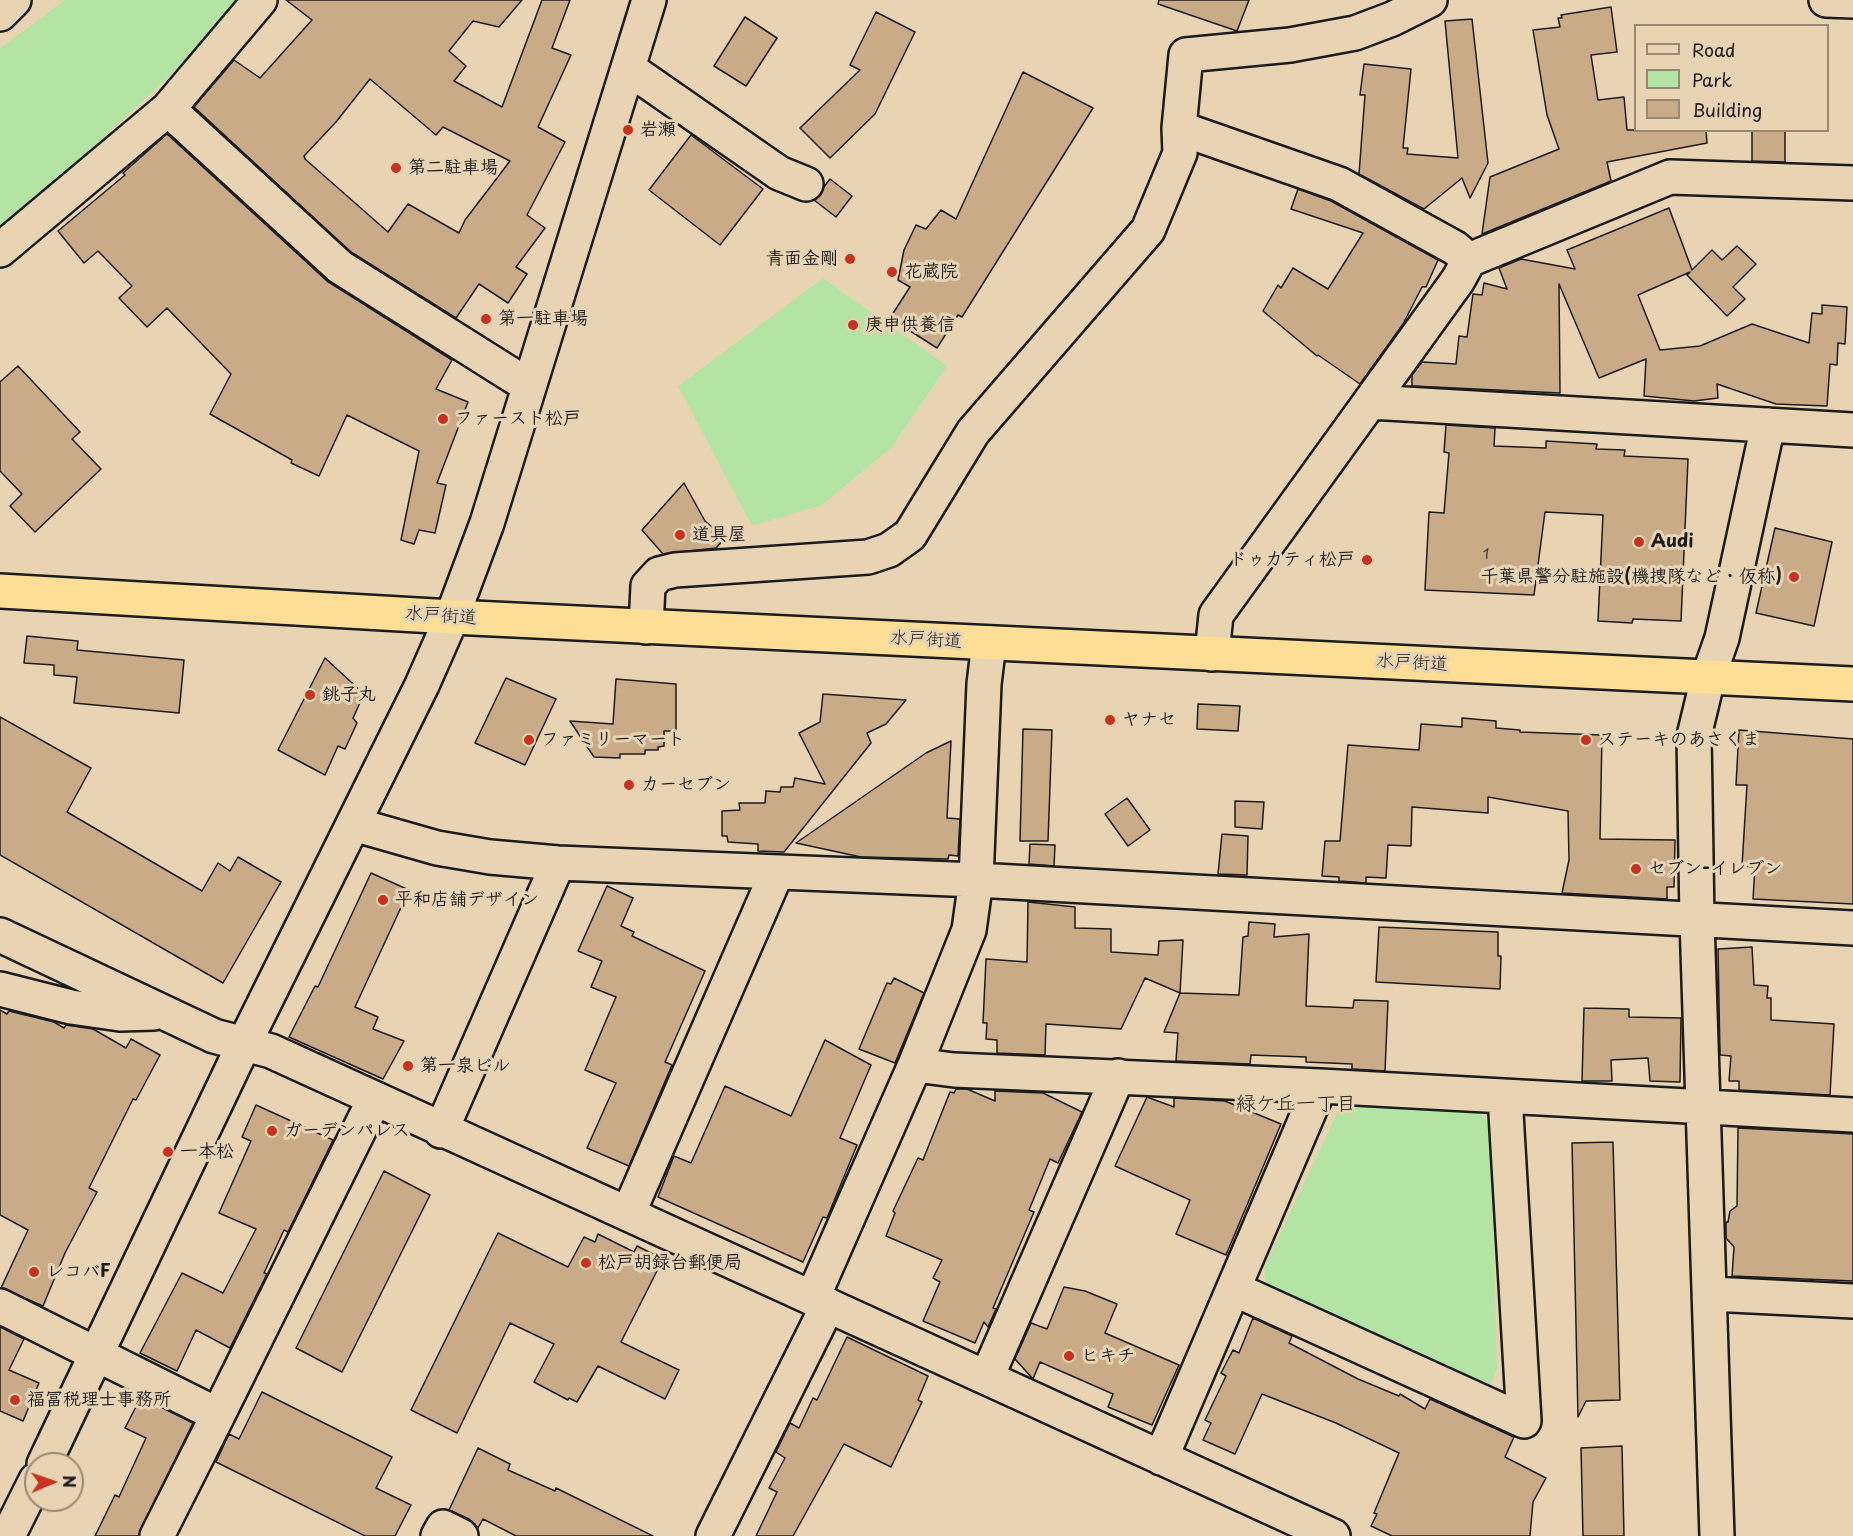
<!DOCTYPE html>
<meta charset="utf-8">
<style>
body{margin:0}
#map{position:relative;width:1853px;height:1536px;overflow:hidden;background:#e8d4b2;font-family:"Playpen Sans",sans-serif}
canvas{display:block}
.legend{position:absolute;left:1634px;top:24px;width:195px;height:108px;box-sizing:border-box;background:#e8d4b2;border:2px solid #968a76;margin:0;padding:8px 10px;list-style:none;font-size:18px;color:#1c1c1c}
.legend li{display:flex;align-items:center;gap:12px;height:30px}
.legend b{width:30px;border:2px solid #968a76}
.north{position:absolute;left:24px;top:1452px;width:60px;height:60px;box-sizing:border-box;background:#e8d4b2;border:2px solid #968a76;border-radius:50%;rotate:88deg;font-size:16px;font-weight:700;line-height:24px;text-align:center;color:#1c1c1c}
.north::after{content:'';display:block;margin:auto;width:21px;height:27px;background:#c8321e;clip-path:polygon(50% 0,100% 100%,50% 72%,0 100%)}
</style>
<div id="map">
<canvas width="1853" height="1536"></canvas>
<ul class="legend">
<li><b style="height:8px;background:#e8d4b2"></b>Road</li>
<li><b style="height:16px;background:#b4e4a3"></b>Park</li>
<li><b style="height:16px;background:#caab88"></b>Building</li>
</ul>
<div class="north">N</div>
</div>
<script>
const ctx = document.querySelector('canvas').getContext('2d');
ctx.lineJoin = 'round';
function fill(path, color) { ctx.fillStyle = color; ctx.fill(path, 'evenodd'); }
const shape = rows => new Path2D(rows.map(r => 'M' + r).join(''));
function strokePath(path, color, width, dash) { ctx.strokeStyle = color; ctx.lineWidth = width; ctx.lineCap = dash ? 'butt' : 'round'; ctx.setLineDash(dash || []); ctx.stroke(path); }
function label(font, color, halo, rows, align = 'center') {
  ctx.font = font + ' "Playpen Sans","Klee One",sans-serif'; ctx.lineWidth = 6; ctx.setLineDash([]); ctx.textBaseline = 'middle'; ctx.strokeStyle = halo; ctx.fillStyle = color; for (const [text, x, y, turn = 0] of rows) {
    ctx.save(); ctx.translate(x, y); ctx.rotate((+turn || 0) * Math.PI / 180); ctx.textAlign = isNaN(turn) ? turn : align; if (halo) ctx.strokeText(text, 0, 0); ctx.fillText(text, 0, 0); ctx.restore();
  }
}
const green = shape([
 [65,0,251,0,0,234,0,48],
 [823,278,947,366,891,448,822,505,752,526,678,386],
 [1357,1102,1480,1112,1491,1126,1497,1368,1491,1385,1267,1291,1264,1268,1339,1109]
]);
const building = shape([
 [286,0,522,0,499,27,473,21,449,51,466,66,454,81,502,107,542,0,570,0,552,48,571,55,538,127,565,142,527,215,545,228,516,267,527,274,508,303,479,284,456,318,351,252,194,107,234,60,260,78,312,20,286,0],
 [370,79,436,135,443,127,510,161,465,220,459,233,408,204,388,232,305,159,304,156,336,122,370,79],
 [1159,0,1249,0,1237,31,1158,4,1159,0],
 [1611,7,1617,52,1591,55,1598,100,1624,97,1627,130,1706,130,1707,143,1607,162,1611,181,1482,234,1490,177,1559,149,1547,115,1533,30,1560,27,1558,18,1562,18,1561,15,1611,7],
 [876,12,915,32,875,114,830,158,800,128,860,70,850,65,876,12],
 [745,17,777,38,746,86,714,66,745,17],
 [1472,19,1488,163,1470,198,1462,178,1424,209,1359,174,1365,95,1360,95,1364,64,1411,69,1403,148,1408,148,1407,154,1458,158,1445,21,1472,19],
 [1023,72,1093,108,962,317,958,315,937,348,890,318,910,287,898,280,904,250,916,225,926,229,941,210,956,219,1023,72],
 [1752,130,1785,130,1785,162,1752,161,1752,130],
 [167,134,327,281,452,360,436,389,468,402,437,483,446,485,435,533,419,530,414,544,401,540,419,451,347,415,319,476,291,463,292,460,210,414,231,374,167,308,147,327,119,298,132,286,98,251,84,263,58,231,125,175,123,173,167,134],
 [691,135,763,189,720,245,649,190,691,135],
 [830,179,852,196,836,217,814,200,830,179],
 [1298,189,1331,201,1438,260,1426,287,1422,287,1403,324,1360,384,1318,355,1317,356,1263,311,1278,285,1281,288,1293,268,1328,289,1363,233,1291,209,1298,189],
 [1669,208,1692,270,1712,250,1722,260,1737,246,1756,264,1733,287,1745,299,1727,316,1687,275,1690,272,1638,295,1660,350,1700,346,1752,324,1809,343,1812,313,1822,314,1822,305,1847,307,1845,344,1838,343,1837,365,1830,364,1827,406,1776,404,1717,384,1718,398,1694,401,1644,396,1646,359,1599,378,1559,284,1560,393,1412,386,1412,375,1422,362,1456,364,1459,336,1467,337,1473,294,1482,295,1484,283,1507,289,1499,268,1521,259,1575,269,1567,250,1669,208],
 [18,366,80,432,72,439,101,469,35,532,10,506,22,494,0,471,0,382,18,366],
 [1446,425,1495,428,1494,446,1546,448,1546,441,1597,444,1596,449,1625,450,1624,456,1688,459,1681,621,1633,619,1632,623,1598,621,1603,515,1545,512,1534,595,1425,590,1429,512,1444,513,1449,453,1444,452,1446,425],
 [684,483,705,521,725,538,716,548,663,554,642,530,684,483],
 [1775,528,1832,542,1814,626,1756,613,1775,528],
 [27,636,78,641,77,650,184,660,179,713,74,703,77,677,54,675,54,665,24,663,27,636],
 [325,658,364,694,353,718,357,723,345,749,338,746,325,775,278,750,325,658],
 [506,678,556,699,525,765,475,743,506,678],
 [616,679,676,684,676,731,664,731,664,746,658,747,658,750,645,750,645,754,620,754,620,758,594,757,570,721,613,724,616,679],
 [823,694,906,700,886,724,867,733,871,743,784,852,758,851,758,844,728,842,727,836,722,836,722,811,740,810,739,803,765,803,766,791,780,792,781,787,793,787,795,778,825,784,799,733,820,722,823,694],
 [1198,704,1240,706,1238,731,1197,729,1198,704],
 [0,717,91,768,67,812,202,891,218,863,230,871,238,857,281,882,223,983,0,855,0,717],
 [1462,718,1496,721,1496,728,1520,730,1520,732,1602,735,1600,839,1675,840,1674,887,1667,887,1667,899,1562,893,1569,860,1568,811,1488,797,1488,813,1412,807,1411,846,1388,845,1386,878,1366,877,1366,883,1339,881,1339,877,1322,876,1325,841,1340,841,1348,745,1419,750,1421,724,1462,727,1462,718],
 [1023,729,1052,730,1048,841,1020,841,1023,729],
 [1739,730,1853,739,1853,904,1753,899,1755,867,1742,866,1747,785,1736,785,1739,730],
 [951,741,947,818,960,819,958,856,949,855,948,859,861,857,796,843,926,753,951,741],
 [1127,798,1150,830,1128,846,1105,814,1127,798],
 [1235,801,1264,802,1262,829,1235,827,1235,801],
 [1222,834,1248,836,1247,875,1218,874,1222,834],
 [1030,844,1055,845,1054,866,1029,864,1030,844],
 [371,873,409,890,355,1007,378,1017,373,1029,404,1041,383,1079,289,1037,315,986,318,987,371,873],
 [607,886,633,898,621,926,634,932,632,936,705,971,665,1062,672,1065,629,1166,587,1148,616,1083,585,1070,616,997,591,987,602,961,578,951,607,886],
 [1028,902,1075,907,1075,928,1111,929,1111,952,1158,955,1159,941,1183,940,1180,993,1239,995,1243,937,1248,936,1249,922,1275,924,1274,937,1309,934,1306,1006,1353,1008,1354,1000,1388,1001,1385,1071,1352,1069,1352,1064,1306,1062,1306,1057,1251,1055,1250,1064,1176,1061,1178,1033,1164,1032,1180,993,1145,978,1121,1029,1046,1024,1045,1055,997,1053,997,1040,986,1039,987,1023,983,1023,986,959,1027,962,1028,902],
 [1379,927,1498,932,1498,956,1501,956,1500,989,1376,982,1379,927],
 [1752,947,1754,985,1768,986,1767,998,1771,998,1771,1020,1834,1024,1830,1095,1739,1090,1739,1081,1729,1081,1731,1056,1720,1055,1718,949,1752,947],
 [894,978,924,993,895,1063,859,1049,887,983,891,984,894,978],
 [1584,1008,1629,1009,1629,1017,1681,1018,1680,1082,1650,1081,1648,1058,1611,1060,1612,1081,1582,1081,1584,1008],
 [0,1010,7,1014,9,1011,54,1022,64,1028,66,1025,93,1029,126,1048,131,1039,160,1055,136,1100,133,1099,89,1188,97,1192,65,1253,43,1306,1,1288,28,1230,0,1215,0,1010],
 [825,1040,871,1065,840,1138,857,1145,827,1218,823,1217,803,1262,658,1197,674,1156,691,1163,725,1086,791,1116,825,1040],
 [956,1089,967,1089,995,1101,995,1091,1043,1093,1082,1112,1058,1163,1050,1159,1029,1210,1034,1212,993,1308,996,1309,988,1327,984,1322,975,1343,923,1321,940,1282,933,1278,942,1260,886,1236,895,1213,893,1211,918,1158,923,1160,950,1092,954,1093,956,1089],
 [1147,1097,1174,1107,1174,1098,1225,1101,1281,1124,1226,1255,1176,1234,1190,1200,1115,1166,1147,1097],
 [256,1105,333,1140,288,1232,284,1230,264,1273,267,1274,230,1348,196,1330,177,1371,140,1353,182,1273,223,1293,256,1229,219,1213,251,1141,242,1137,256,1105],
 [1738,1128,1853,1134,1853,1281,1732,1276,1734,1247,1726,1238,1726,1222,1728,1222,1730,1211,1737,1206,1738,1128],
 [1613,1142,1620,1400,1586,1401,1578,1417,1572,1143,1613,1142],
 [384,1171,430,1195,342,1372,296,1348,384,1171],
 [498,1233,568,1267,584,1237,595,1242,598,1234,634,1252,637,1246,663,1259,621,1342,679,1370,665,1399,598,1366,577,1402,569,1398,568,1400,534,1382,554,1344,510,1323,457,1433,411,1410,498,1233],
 [1064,1287,1085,1291,1117,1304,1105,1333,1179,1365,1152,1425,1108,1407,1113,1394,1040,1362,1033,1379,1015,1359,1031,1323,1047,1329,1064,1287],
 [1253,1318,1292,1336,1289,1343,1358,1379,1399,1396,1400,1394,1425,1409,1430,1399,1514,1437,1505,1457,1546,1478,1533,1502,1530,1536,1392,1536,1371,1526,1377,1514,1374,1513,1399,1453,1336,1423,1262,1394,1235,1454,1203,1440,1211,1423,1205,1420,1226,1376,1221,1373,1233,1350,1239,1353,1253,1318],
 [0,1327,24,1339,9,1370,39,1383,23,1421,0,1411,0,1327],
 [847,1337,928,1376,918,1400,922,1402,891,1467,844,1444,793,1536,756,1536,777,1492,769,1488,785,1458,776,1452,790,1423,799,1428,813,1398,817,1400,847,1337],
 [262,1392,392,1457,376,1488,411,1505,395,1536,365,1536,216,1462,229,1434,239,1439,262,1392],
 [141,1397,193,1423,138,1536,95,1536,115,1495,119,1497,146,1438,125,1428,141,1397],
 [1622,1446,1624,1536,1583,1536,1581,1448,1622,1446],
 [478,1448,510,1464,508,1470,555,1491,556,1488,653,1536,516,1536,483,1519,478,1528,469,1519,449,1510,478,1448]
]);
const minor = shape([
 [1430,0,1392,19,1355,33,1290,45,1186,55,1179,128,1339,184,1455,248,1469,260],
 [1826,0,1853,1],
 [0,14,14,0],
 [628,68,779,173,806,184],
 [168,109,340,267,529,386],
 [0,250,168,109,260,0],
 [1370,402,1853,430],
 [646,627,648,586,659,574,675,570,868,557,889,550,910,535,973,432,1148,230,1180,153,1179,128],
 [1212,654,1216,615,1458,280,1469,260,1670,177,1853,183],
 [353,824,437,848,490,857,558,863,976,880,1853,928],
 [0,935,214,1036,271,1051,1333,1536],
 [0,989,71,1007,120,1014,154,1013],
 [915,1065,954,1070,1320,1086,1853,1115],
 [441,1131,558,863],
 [628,1214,777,872],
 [1234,1289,1524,1421,1505,1096],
 [1711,1294,1853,1301],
 [813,1297,915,1065,969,930,976,880,984,684,989,643],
 [0,1306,218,1415,374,1100],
 [987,1377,1118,1076],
 [1161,1458,1320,1086],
 [44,1464,244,1044,422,685,452,617,487,523,649,0],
 [8,1536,36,1480],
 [157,1536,218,1415],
 [438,1536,443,1527,461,1536],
 [713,1536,828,1305],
 [1717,1536,1697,920,1694,736,1708,678,1722,638,1768,425]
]);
const highway = shape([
 [0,591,452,617,1853,684]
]);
const markers = [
 [628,130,6,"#c8321e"],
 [396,168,6,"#c8321e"],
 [850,259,6,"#c8321e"],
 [892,272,6,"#c8321e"],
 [486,319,6,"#c8321e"],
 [853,325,6,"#c8321e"],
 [443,419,6,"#c8321e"],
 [680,535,6,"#c8321e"],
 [1639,542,6,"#c8321e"],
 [1367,560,6,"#c8321e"],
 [1794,577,6,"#c8321e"],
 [310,695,6,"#c8321e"],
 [1110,720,6,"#c8321e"],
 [529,740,6,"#c8321e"],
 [1586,740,6,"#c8321e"],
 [629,785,6,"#c8321e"],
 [1636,869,6,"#c8321e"],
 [383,900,6,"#c8321e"],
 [408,1066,6,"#c8321e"],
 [272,1131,6,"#c8321e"],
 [168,1152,6,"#c8321e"],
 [586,1263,6,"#c8321e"],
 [34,1272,6,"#c8321e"],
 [1069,1356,6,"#c8321e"],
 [15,1400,6,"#c8321e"]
];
const numberNames = [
 ["1",1486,555]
];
const poiNames = [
 ["岩瀬",640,130],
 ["第二駐車場",408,168],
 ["青面金剛",838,259,"right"],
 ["花蔵院",904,272],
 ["第一駐車場",498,319],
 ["庚申供養信",865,325],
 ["ファースト松戸",455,419],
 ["道具屋",692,535],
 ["Audi",1651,542],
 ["ドゥカティ松戸",1355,560,"right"],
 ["千葉県警分駐施設(機捜隊など・仮称)",1782,577,"right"],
 ["銚子丸",322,695],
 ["ヤナセ",1122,720],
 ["ファミリーマート",541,740],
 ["ステーキのあさくま",1598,740],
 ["カーセブン",641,785],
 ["セブン-イレブン",1648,869],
 ["平和店舗デザイン",395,900],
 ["第一泉ビル",420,1066],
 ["ガーデンパレス",284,1131],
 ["一本松",180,1152],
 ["松戸胡録台郵便局",598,1263],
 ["レコバF",46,1272],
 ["ヒキチ",1081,1356],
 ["福冨税理士事務所",27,1400]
];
const streetNames = [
 ["水戸街道",441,616,4],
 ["水戸街道",926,640,3],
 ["水戸街道",1412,663,3]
];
const neighbourhoodNames = [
 ["緑ケ丘一丁目",1296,1104]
];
fill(green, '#b4e4a3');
fill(building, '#caab88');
strokePath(building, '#1c1c1c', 1.5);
strokePath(minor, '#1c1c1c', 38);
strokePath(highway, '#1c1c1c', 38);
strokePath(minor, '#e8d4b2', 33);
strokePath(highway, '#fcde96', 33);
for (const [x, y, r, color] of markers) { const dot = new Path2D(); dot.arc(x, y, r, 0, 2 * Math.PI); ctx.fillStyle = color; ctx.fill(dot); strokePath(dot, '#e8d4b2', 2); }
label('15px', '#484037', null, numberNames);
label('bold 18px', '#1c1c1c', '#e8d4b2', poiNames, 'left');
label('18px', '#1c1c1c', '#e8d4b2', streetNames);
label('20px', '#1c1c1c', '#e8d4b2', neighbourhoodNames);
</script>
